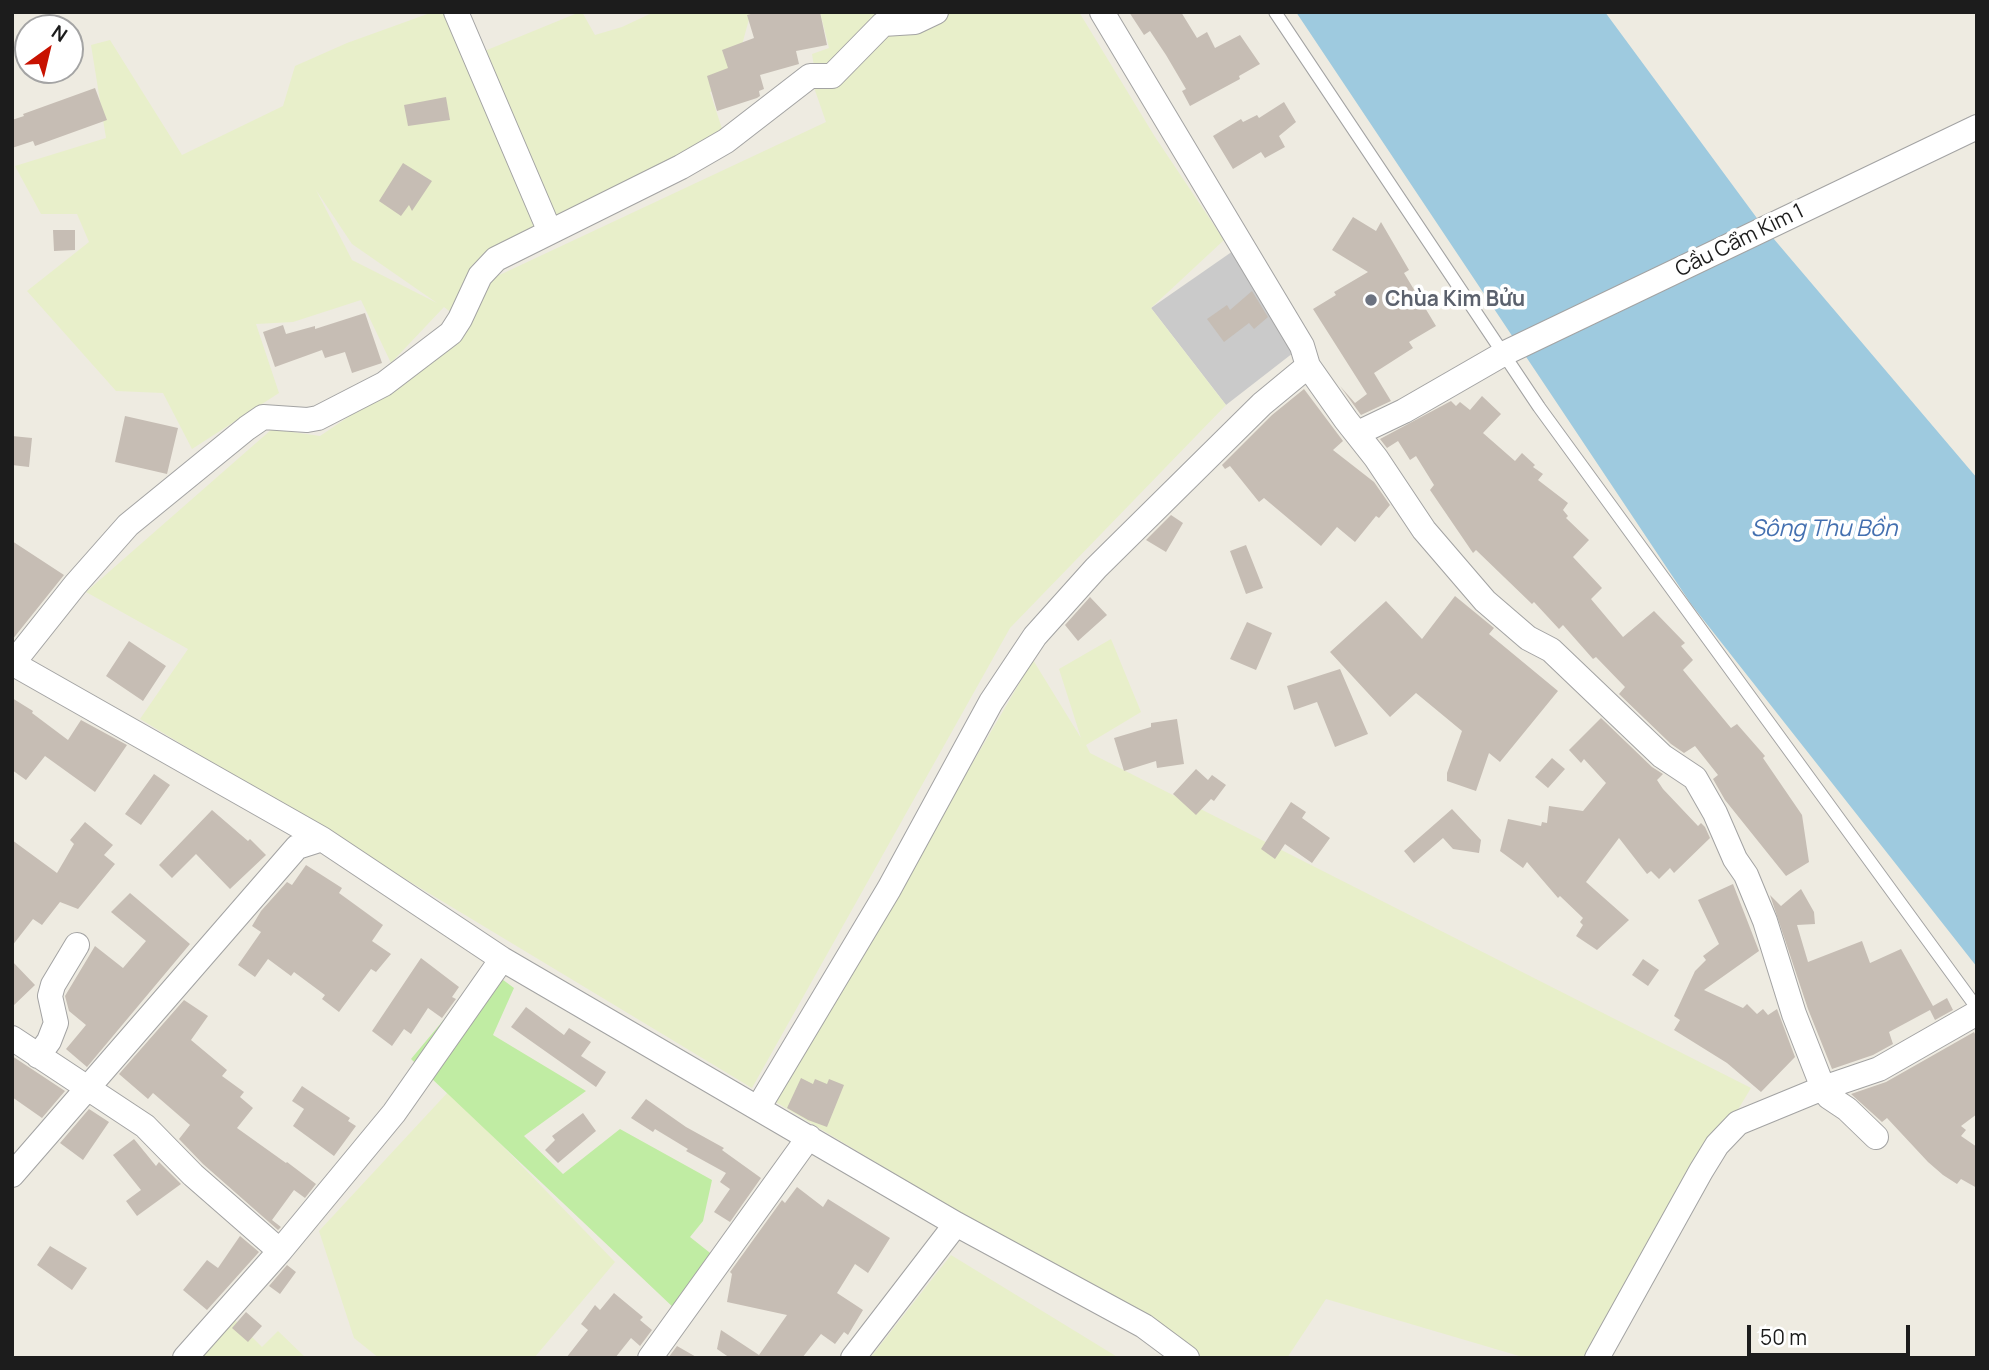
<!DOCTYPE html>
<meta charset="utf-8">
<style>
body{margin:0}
#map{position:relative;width:1989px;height:1370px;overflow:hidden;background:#eeebe1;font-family:Manrope,sans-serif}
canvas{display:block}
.frame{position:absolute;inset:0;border:14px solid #1c1c1c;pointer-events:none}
.north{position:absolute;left:14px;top:14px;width:70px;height:70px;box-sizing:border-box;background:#fff;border:2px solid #a4a4a4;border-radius:50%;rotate:34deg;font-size:19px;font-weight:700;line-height:28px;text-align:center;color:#1c1c1c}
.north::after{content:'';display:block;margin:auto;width:24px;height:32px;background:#c81200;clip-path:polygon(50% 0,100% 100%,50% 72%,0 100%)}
.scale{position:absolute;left:1747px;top:1325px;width:163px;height:32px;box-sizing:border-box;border:4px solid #1c1c1c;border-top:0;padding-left:9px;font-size:21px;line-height:24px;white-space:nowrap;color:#1c1c1c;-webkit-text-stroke:5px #fff;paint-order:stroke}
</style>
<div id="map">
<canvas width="1989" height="1370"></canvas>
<div class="frame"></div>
<div class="north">N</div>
<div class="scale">50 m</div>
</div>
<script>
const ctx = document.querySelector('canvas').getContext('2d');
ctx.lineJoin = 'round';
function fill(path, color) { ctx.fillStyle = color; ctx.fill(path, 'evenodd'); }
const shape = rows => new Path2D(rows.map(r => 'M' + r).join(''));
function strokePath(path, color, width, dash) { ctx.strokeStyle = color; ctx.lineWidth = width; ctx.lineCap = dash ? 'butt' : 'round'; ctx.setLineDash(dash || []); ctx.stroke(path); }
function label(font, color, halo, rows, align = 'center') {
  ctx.font = font + ' Manrope,sans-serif'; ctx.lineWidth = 7; ctx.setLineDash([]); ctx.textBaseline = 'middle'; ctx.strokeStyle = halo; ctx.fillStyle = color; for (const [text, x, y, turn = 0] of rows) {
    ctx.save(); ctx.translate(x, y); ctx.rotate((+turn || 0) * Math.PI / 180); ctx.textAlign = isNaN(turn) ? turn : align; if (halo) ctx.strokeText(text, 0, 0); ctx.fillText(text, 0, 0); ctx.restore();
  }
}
const religious = shape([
 [1233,251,1302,346,1226,405,1151,308]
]);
const farmland = shape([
 [433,12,447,12,462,45,487,50,580,12,582,12,595,35,622,27,654,12,751,12,731,85,710,92,726,141,491,256,460,319,444,307,391,363,361,300,293,322,256,324,279,393,192,449,163,393,116,391,27,291,89,242,77,214,41,214,15,166,106,138,91,45,110,40,182,155,283,106,295,66,347,43],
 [316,190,352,244,437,303,352,260],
 [820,12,1079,12,1155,137,1224,240,1151,308,1226,405,1010,628,752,1088,140,719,188,649,86,592,272,429,320,436,455,345,491,279,826,122,810,76,815,72,812,54,829,48],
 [1111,639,1141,712,1086,745,1090,753,1751,1088,1588,1358,1526,1358,1326,1299,1287,1358,1201,1358,774,1101,1033,660,1081,738,1059,669],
 [449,1091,615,1262,534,1358,379,1358,354,1338,319,1231],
 [951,1255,1119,1358,870,1358],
 [233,1318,262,1347,278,1331,306,1358,194,1358]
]);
const grass = shape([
 [487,968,514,988,493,1035,586,1091,524,1136,563,1174,620,1129,712,1180,703,1221,690,1237,719,1260,676,1310,411,1059]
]);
const water = shape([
 [1296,12,1605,12,1762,225,1977,478,1977,967,1691,604]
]);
const building = shape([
 [758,12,820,12,827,45,796,51,799,64,760,75,764,89,759,91,760,96,757,98,717,111,707,76,728,68,722,50,754,38,747,15],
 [1129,12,1181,12,1197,38,1207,32,1215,48,1240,35,1260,64,1239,76,1240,79,1190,106,1182,91,1186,89,1166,55,1150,31,1144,35],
 [95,88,107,120,35,146,33,141,12,148,12,120,24,116,23,114],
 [446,97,450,120,408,126,404,105],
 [1284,102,1296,122,1279,136,1285,147,1265,158,1261,152,1233,169,1213,136,1241,119,1243,122,1257,115,1259,118],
 [403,163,432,181,412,211,409,205,401,216,379,201],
 [1353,217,1376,231,1381,222,1409,270,1404,273,1436,326,1409,342,1413,348,1374,373,1391,401,1361,415,1340,386,1355,403,1367,394,1313,309,1336,295,1334,292,1368,272,1332,250],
 [53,230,75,230,75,250,54,251],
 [1252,291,1268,317,1254,329,1249,323,1224,342,1207,319,1227,305,1230,310],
 [365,313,382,363,352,373,345,352,325,358,322,350,275,367,263,332,283,325,286,334,315,326,315,329],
 [1304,389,1343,441,1333,450,1374,482,1390,505,1379,518,1376,516,1355,542,1337,527,1321,546,1264,498,1259,502,1230,466,1225,469,1222,465,1272,415],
 [1482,396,1501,414,1483,433,1515,461,1522,453,1535,465,1533,467,1543,474,1538,480,1568,503,1563,510,1568,516,1566,518,1589,540,1573,557,1602,588,1591,599,1623,637,1654,611,1685,643,1681,646,1693,660,1683,670,1731,728,1737,724,1765,756,1763,758,1802,815,1809,862,1786,876,1725,800,1713,779,1718,775,1695,746,1684,753,1671,744,1619,694,1625,687,1596,657,1593,659,1563,625,1559,629,1534,602,1532,604,1476,550,1473,553,1430,490,1434,485,1416,456,1410,460,1398,441,1387,448,1380,439,1451,401,1456,406,1460,402,1470,410],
 [125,416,178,428,167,474,115,462],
 [12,436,32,438,29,467,12,465],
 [1171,515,1183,523,1166,552,1146,540],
 [12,541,64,575,12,640],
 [1246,545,1263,588,1246,594,1230,551],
 [1455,596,1494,628,1489,634,1558,691,1500,762,1489,753,1476,791,1447,781,1447,773,1462,731,1416,693,1390,717,1330,652,1386,601,1422,639],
 [1090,597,1107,615,1078,641,1065,625],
 [1247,622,1272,633,1256,670,1230,659],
 [129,641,166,666,143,701,106,676],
 [1340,669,1368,734,1335,747,1317,702,1294,710,1287,686],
 [12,698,33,711,32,713,68,740,81,720,127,745,95,792,45,756,26,780,12,770],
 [1601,718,1652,767,1663,774,1657,780,1663,789,1698,826,1701,823,1705,827,1710,838,1674,873,1670,868,1659,879,1651,871,1647,874,1619,838,1586,882,1629,920,1597,950,1576,936,1583,925,1580,922,1583,918,1560,896,1558,898,1527,862,1523,868,1500,851,1508,819,1541,826,1542,822,1547,823,1549,806,1583,811,1606,783,1584,759,1581,763,1569,750],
 [1177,719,1184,764,1157,768,1156,761,1124,771,1114,738,1151,727,1151,723],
 [1552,758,1565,769,1548,788,1535,777],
 [1196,769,1208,780,1212,775,1226,785,1214,801,1211,799,1196,815,1173,794],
 [154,774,170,785,141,825,125,814],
 [1291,802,1306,812,1302,818,1330,838,1312,863,1285,844,1275,859,1261,849],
 [1452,809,1481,840,1479,853,1453,849,1443,838,1414,863,1404,851],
 [212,810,248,841,250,839,266,855,230,889,196,854,172,878,159,865],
 [85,822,113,845,104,855,115,864,78,909,60,902,42,925,33,919,12,946,12,840,57,873,74,844,70,840],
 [306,865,342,888,339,893,383,925,372,941,391,954,376,972,371,969,339,1012,322,999,325,995,294,972,291,976,268,959,255,977,238,965,261,932,252,926,261,911,287,882,292,885],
 [1733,884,1759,951,1704,990,1743,1008,1747,1004,1757,1014,1763,1009,1768,1015,1777,1009,1795,1057,1761,1092,1727,1063,1674,1030,1680,1020,1674,1016,1695,971,1706,960,1703,956,1719,944,1698,900],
 [1801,889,1814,912,1815,924,1797,925,1808,962,1862,941,1870,963,1901,949,1933,1006,1947,998,1953,1010,1935,1020,1930,1010,1889,1032,1893,1044,1873,1055,1832,1069,1808,1009,1770,895,1781,906],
 [130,893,190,944,87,1067,66,1049,86,1025,69,1011,65,996,95,946,123,968,146,941,111,912],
 [421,958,459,987,452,997,456,999,442,1018,428,1008,411,1034,404,1029,392,1046,372,1031],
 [1643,959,1659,970,1648,986,1632,975],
 [12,961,35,985,12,1007],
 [184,1000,208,1016,191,1040,227,1070,222,1076,244,1092,240,1097,253,1108,237,1128,286,1163,287,1162,316,1184,305,1198,294,1190,272,1220,281,1227,278,1230,203,1164,179,1139,190,1125,153,1093,148,1099,119,1074],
 [526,1007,564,1035,569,1028,591,1042,581,1056,606,1072,596,1087,511,1027],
 [1974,1032,1977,1038,1977,1114,1961,1126,1966,1130,1961,1136,1977,1147,1977,1188,1961,1179,1957,1184,1943,1175,1928,1162,1887,1118,1882,1122,1851,1094,1886,1082],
 [12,1056,65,1091,42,1118,12,1097],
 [801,1078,813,1084,815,1079,827,1084,829,1079,844,1085,827,1127,808,1120,787,1108],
 [302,1086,350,1118,348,1121,356,1126,334,1156,293,1126,304,1109,292,1101],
 [646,1099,686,1127,724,1148,722,1150,761,1178,730,1222,714,1212,730,1189,720,1182,726,1173,686,1151,688,1149,655,1129,653,1132,631,1118],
 [89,1109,109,1122,83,1160,60,1143],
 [583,1113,596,1131,558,1163,545,1150,555,1140,552,1136],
 [134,1139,156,1166,159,1162,181,1184,137,1216,126,1201,141,1190,113,1155],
 [797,1187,823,1207,828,1199,890,1238,868,1273,855,1264,837,1293,863,1310,848,1335,844,1332,835,1344,821,1334,802,1358,730,1358,717,1349,721,1330,759,1355,787,1315,727,1302,732,1274,730,1272,782,1200,785,1203],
 [240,1236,259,1252,207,1310,183,1290,207,1260,218,1268],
 [50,1246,87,1268,72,1290,37,1265],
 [287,1265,296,1272,280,1294,269,1286],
 [614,1293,643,1317,640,1320,652,1330,640,1346,631,1338,615,1358,566,1358,588,1330,581,1324,595,1305,600,1310],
 [246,1312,262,1326,248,1342,232,1328],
 [677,1346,698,1358,668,1358]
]);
const lane = shape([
 [1275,12,1539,407,1977,1008]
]);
const street = shape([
 [456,12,550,232],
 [1102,12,1302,346,1308,366,1346,420,1376,458,1424,530,1485,601,1528,638,1551,650,1662,756,1695,778,1715,813,1735,859,1746,875,1765,921,1794,1014,1823,1088,1829,1097,1847,1109,1876,1137],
 [1358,433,1404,411,1503,354,1977,127],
 [12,663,322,839,502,959,956,1224,1144,1326,1187,1358],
 [13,663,75,585,128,525,247,428,263,417,307,420,318,418,384,384,451,333,460,319,480,276,496,259,681,167,726,141,810,76,832,76,883,24,915,22,936,12],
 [12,1038,145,1126,193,1175,280,1251],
 [38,1056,49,1041,56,1023,50,996,53,985,77,945],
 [758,1108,889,889,991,702,1035,636,1096,568,1262,404,1308,366],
 [12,1175,297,847,322,839],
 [185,1358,280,1251,394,1113,502,959],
 [650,1358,809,1137],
 [853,1358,956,1224],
 [1597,1358,1701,1171,1717,1145,1738,1123,1823,1088,1879,1069,1977,1013]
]);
const markers = [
 [1371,300,7,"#6b7280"]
];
const streetNames = [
 ["Cầu Cẩm Kim 1",1740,241,-26]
];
const worshipNames = [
 ["Chùa Kim Bửu",1385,300]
];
const waterNames = [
 ["Sông Thu Bồn",1824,530]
];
fill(religious, '#cacaca');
fill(farmland, '#e8efca');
fill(grass, '#c0eca3');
fill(water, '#9ecadf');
fill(building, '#c6bdb4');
strokePath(lane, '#a3a3a3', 14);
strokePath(street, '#a3a3a3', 26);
strokePath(lane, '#fff', 12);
strokePath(street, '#fff', 24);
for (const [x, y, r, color] of markers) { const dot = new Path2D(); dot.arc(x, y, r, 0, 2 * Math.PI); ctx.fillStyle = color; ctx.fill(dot); strokePath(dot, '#fff', 2.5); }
label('21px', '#1c1c1c', '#fff', streetNames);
label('bold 21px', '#5b616d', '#fff', worshipNames, 'left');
label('italic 23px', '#4470b0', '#fff', waterNames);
</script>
